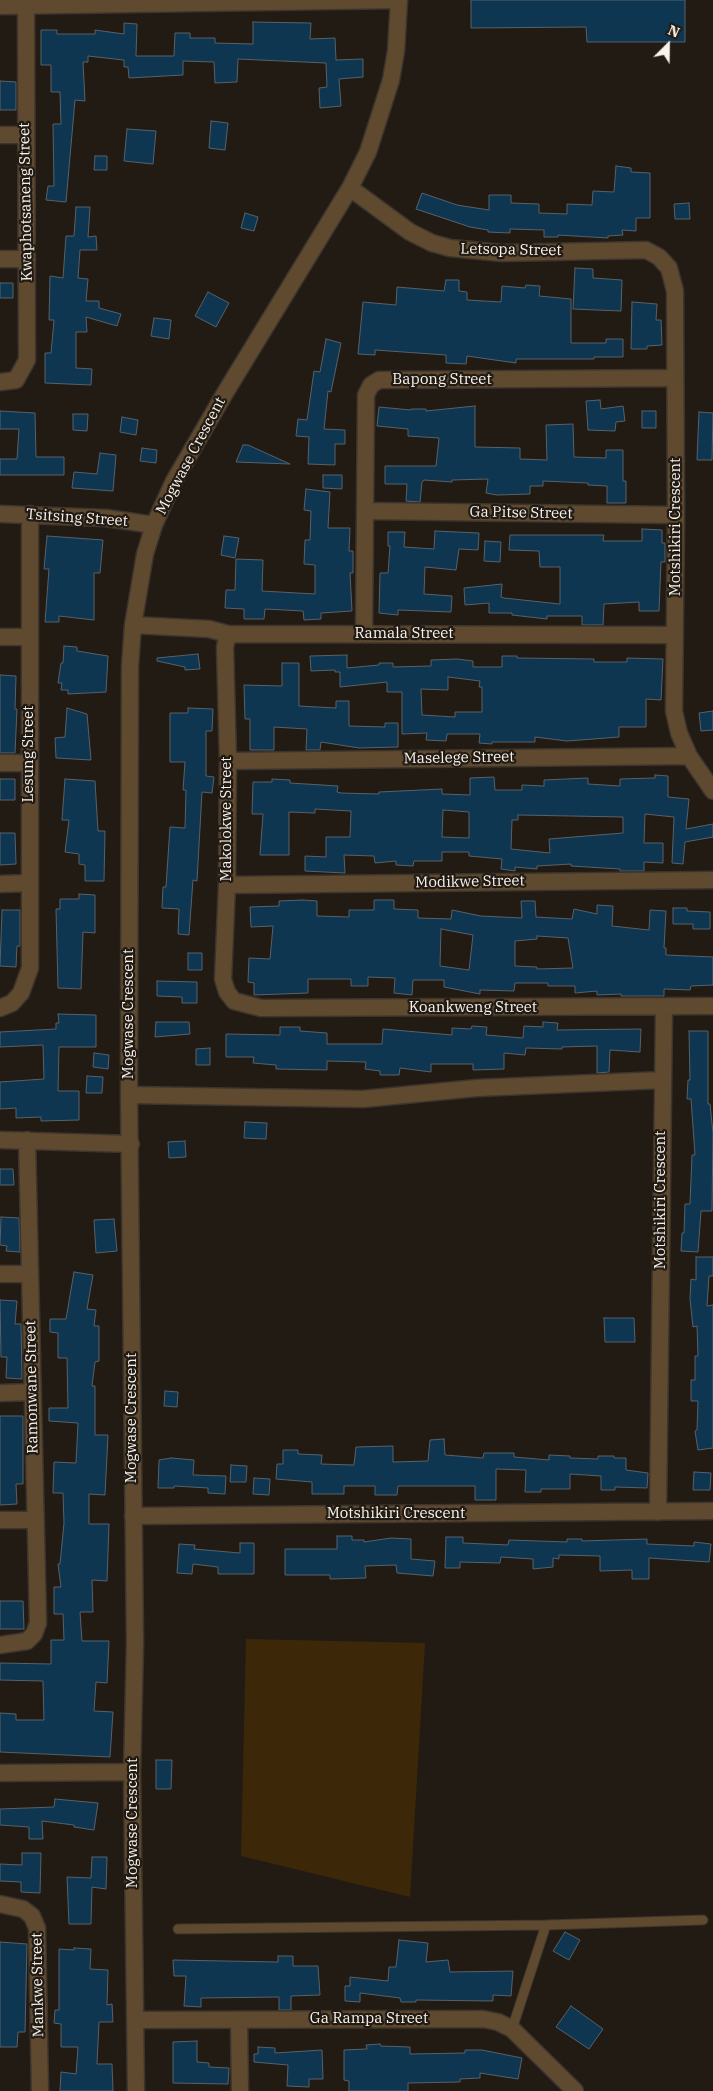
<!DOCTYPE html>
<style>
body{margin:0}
#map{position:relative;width:713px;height:2091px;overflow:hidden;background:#221b13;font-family:"IBM Plex Serif",serif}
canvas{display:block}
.north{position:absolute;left:643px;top:20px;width:50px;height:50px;-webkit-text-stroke:4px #221b13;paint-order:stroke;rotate:23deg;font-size:14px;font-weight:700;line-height:20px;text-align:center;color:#f8f3ed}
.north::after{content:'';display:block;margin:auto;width:18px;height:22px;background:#f8f3ed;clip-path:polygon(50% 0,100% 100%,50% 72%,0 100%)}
</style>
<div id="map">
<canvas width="713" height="2091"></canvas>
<div class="north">N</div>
</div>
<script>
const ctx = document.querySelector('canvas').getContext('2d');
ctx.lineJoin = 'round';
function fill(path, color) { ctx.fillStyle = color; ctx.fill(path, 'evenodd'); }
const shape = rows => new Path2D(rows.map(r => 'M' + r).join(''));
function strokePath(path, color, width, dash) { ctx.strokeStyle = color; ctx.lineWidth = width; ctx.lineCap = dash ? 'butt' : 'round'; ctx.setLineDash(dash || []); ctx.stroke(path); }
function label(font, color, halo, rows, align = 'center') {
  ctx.font = font + ' "IBM Plex Serif",serif'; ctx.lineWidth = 4.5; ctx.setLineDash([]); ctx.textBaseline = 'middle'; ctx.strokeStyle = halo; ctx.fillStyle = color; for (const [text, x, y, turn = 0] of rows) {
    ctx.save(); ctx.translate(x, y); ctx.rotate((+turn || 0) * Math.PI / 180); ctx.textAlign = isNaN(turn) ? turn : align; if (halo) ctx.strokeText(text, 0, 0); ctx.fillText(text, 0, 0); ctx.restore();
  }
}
const green = shape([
 [246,1639,425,1643,410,1897,241,1856]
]);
const building = shape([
 [471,0,685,0,685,42,587,42,586,27,471,28,471,0],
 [253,22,311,23,310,39,335,38,336,60,363,59,363,77,339,79,341,106,320,108,319,88,327,87,326,63,238,59,237,82,215,83,214,62,183,61,183,75,129,78,128,67,124,67,124,60,88,56,88,62,83,62,85,101,75,100,66,202,46,200,48,186,54,186,53,124,61,124,60,92,51,92,51,65,41,65,41,30,57,30,57,34,95,34,95,30,124,34,124,23,137,24,136,56,174,56,175,33,190,33,190,38,215,38,215,43,253,44,253,22],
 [0,81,16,82,16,110,0,110,0,81],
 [211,121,228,123,225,150,209,148,211,121],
 [127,129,156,131,153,164,124,161,127,129],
 [95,156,107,156,107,170,94,170,95,156],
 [616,166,631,168,631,172,650,173,650,218,636,218,636,231,622,230,623,235,608,236,608,238,558,235,558,237,544,237,544,230,510,229,510,233,488,232,488,230,470,227,416,209,422,193,457,205,489,210,489,195,511,195,511,203,539,204,539,213,567,214,567,204,592,205,593,191,614,192,616,166],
 [689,203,690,219,675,219,674,204,689,203],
 [76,207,90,207,88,237,96,236,97,250,80,250,78,278,88,279,86,301,99,301,99,308,121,314,117,326,86,317,87,332,76,332,76,368,92,369,91,385,45,383,45,353,51,353,54,320,49,320,50,276,63,278,66,236,74,236,76,207],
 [245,213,258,217,254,231,241,228,245,213],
 [575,268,593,269,593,278,622,280,621,311,573,309,575,268],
 [446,280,459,280,459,291,467,292,467,300,501,302,502,286,525,288,526,285,540,286,539,296,571,299,571,343,606,343,606,339,623,339,623,357,594,357,594,359,516,359,516,363,467,356,466,364,446,363,446,355,375,350,375,355,358,354,363,302,396,305,397,287,444,291,446,280],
 [0,283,13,283,13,298,0,298,0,283],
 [208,292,229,303,216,327,195,316,208,292],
 [632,302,657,304,656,320,661,320,662,345,647,346,647,349,631,349,632,302],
 [154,318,171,320,169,339,151,336,154,318],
 [326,339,341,343,331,392,328,391,324,429,345,430,345,444,335,444,335,465,308,464,309,437,296,436,298,419,307,420,314,371,320,372,326,339],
 [600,400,601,409,623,406,625,421,616,422,615,431,588,430,586,401,600,400],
 [475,406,475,447,520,448,520,459,547,460,546,425,573,424,574,457,606,458,606,450,623,450,623,481,626,481,626,503,607,503,607,486,588,485,588,483,543,481,543,486,530,486,530,494,497,495,486,493,488,479,452,480,452,482,424,480,422,482,420,502,406,501,407,484,385,484,385,466,436,466,439,438,408,436,408,429,377,426,379,407,411,410,411,409,426,409,426,411,475,406],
 [0,411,35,413,36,457,64,457,64,475,0,475,0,459,17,459,19,429,0,429,0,411],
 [642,411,656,411,656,428,642,428,642,411],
 [699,412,713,413,712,460,697,460,699,412],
 [73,414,88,414,87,431,73,430,73,414],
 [122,417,138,420,136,435,120,432,122,417],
 [243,445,248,445,290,464,236,462,243,445],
 [142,448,157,450,156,463,140,461,142,448],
 [100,453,116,455,113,491,72,488,74,472,97,474,100,453],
 [323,475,342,475,342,489,323,488,323,475],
 [306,489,330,492,328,528,350,528,349,551,353,551,353,573,350,573,352,611,321,613,321,619,304,620,303,611,265,609,264,619,244,619,244,609,225,608,226,590,235,590,236,559,263,560,262,591,315,594,315,565,304,564,305,540,310,540,311,511,304,510,306,489],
 [642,529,662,530,662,543,665,543,665,562,661,562,659,611,639,611,639,602,604,604,603,625,582,625,582,616,547,616,547,619,512,615,512,613,489,613,489,603,465,605,464,588,502,584,501,597,504,598,560,604,560,567,540,567,539,551,509,550,510,535,604,535,603,541,642,541,642,529],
 [435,531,479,533,478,550,459,549,456,570,425,567,424,594,452,596,451,612,398,610,398,615,379,613,380,573,388,573,390,546,388,546,388,532,405,532,404,547,434,549,435,531],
 [47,536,103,540,100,573,94,573,94,620,59,616,59,622,45,622,49,569,44,569,47,536],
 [224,536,239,538,235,558,221,555,224,536],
 [485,541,501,542,500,562,484,561,485,541],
 [64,646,77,647,77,651,108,656,106,692,68,694,68,690,61,690,62,683,58,683,61,663,63,663,64,646],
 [198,654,200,669,185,670,185,667,157,661,157,658,198,654],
 [347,655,347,668,379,665,379,663,393,663,393,667,431,666,431,660,457,659,473,661,473,667,502,667,502,656,517,656,517,658,594,659,594,662,627,662,627,658,663,659,661,700,646,699,646,727,619,727,619,737,567,741,535,737,535,742,492,742,492,744,479,743,480,734,447,734,446,741,426,740,427,733,402,734,402,692,387,692,387,682,340,687,340,672,335,672,335,670,311,671,310,656,347,655],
 [448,677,480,681,479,687,482,687,482,712,455,712,455,717,422,715,421,689,448,690,448,677],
 [282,663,299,663,299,706,336,708,336,701,349,701,349,726,385,727,385,723,398,723,398,747,359,748,321,742,320,750,306,750,307,729,274,727,274,750,250,750,250,719,245,719,244,685,282,686,282,663],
 [0,675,16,676,15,709,17,709,15,753,0,753,0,675],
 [67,708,87,714,91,760,56,758,55,738,65,737,67,708],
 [188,708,213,709,212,731,206,731,206,776,214,777,212,793,202,792,197,881,193,880,189,935,178,934,179,909,162,908,163,887,166,887,170,827,185,828,186,790,183,790,185,762,170,762,170,713,188,713,188,708],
 [713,711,713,730,701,731,699,713,713,711],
 [655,775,668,776,668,797,689,799,686,829,713,824,713,837,685,842,683,864,672,863,674,817,645,814,644,843,663,843,663,863,644,862,644,871,620,871,620,869,571,866,571,864,537,866,537,869,515,867,515,871,501,869,502,859,469,856,469,852,442,852,442,861,414,861,413,866,396,865,396,861,375,863,374,856,344,855,345,873,305,871,305,856,326,857,326,837,350,837,351,811,315,809,315,813,289,812,289,855,260,855,263,814,252,814,253,782,272,782,272,779,290,780,290,783,338,786,337,792,341,793,379,794,379,792,442,789,442,794,470,795,470,778,494,777,495,790,522,790,522,785,544,786,544,780,588,778,588,784,620,786,620,779,655,778,655,775],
 [443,810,469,812,469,838,442,837,443,810],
 [518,815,623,817,623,833,549,839,550,853,511,849,512,820,518,820,518,815],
 [0,779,15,779,15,800,0,800,0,779],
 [65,779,95,781,98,831,105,831,104,881,85,881,85,865,79,864,79,854,65,852,69,820,62,820,65,779],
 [0,833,15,833,16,864,0,865,0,833],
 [79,894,95,895,95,933,83,932,81,989,58,988,56,909,60,909,60,899,79,899,79,894],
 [303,900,317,901,317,916,349,917,349,910,374,910,374,900,394,900,394,909,418,910,418,918,451,919,452,910,481,916,522,918,521,901,535,901,536,917,572,919,574,909,597,914,597,905,613,906,612,926,649,930,650,910,666,911,664,948,666,948,666,955,713,957,713,985,691,986,690,990,664,989,664,996,621,996,621,994,597,995,597,991,575,993,575,986,548,986,548,983,515,983,514,991,480,990,480,994,444,987,444,980,413,980,412,995,394,993,395,978,368,977,368,986,351,986,351,979,308,979,308,993,254,995,254,983,248,982,249,958,270,959,273,926,251,927,250,907,279,906,279,901,303,900],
 [441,929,473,935,469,970,440,966,441,929],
 [537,936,568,938,573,968,537,969,537,967,515,966,515,941,537,939,537,936],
 [673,908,687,908,687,911,710,912,710,929,693,929,693,924,673,924,673,908],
 [2,910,20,910,20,946,17,946,16,967,0,966,2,910],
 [188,953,202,953,202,970,188,970,188,953],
 [157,981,197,982,197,1003,182,1003,182,997,157,996,157,981],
 [58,1014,96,1015,96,1047,59,1047,58,1091,79,1091,79,1120,41,1121,41,1117,16,1118,16,1108,0,1109,0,1082,44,1079,43,1045,0,1047,0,1032,56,1029,56,1023,59,1023,58,1014],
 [156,1022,189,1022,190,1034,155,1037,156,1022],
 [543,1022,558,1023,557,1030,641,1029,640,1052,610,1050,609,1072,597,1073,597,1046,562,1047,562,1049,526,1048,525,1055,504,1053,504,1069,473,1070,473,1064,431,1064,431,1072,400,1068,399,1075,380,1075,380,1071,365,1069,366,1062,327,1061,327,1070,276,1069,276,1065,253,1063,254,1057,226,1057,226,1034,280,1035,280,1027,300,1027,300,1031,327,1033,327,1044,382,1044,383,1029,452,1035,452,1028,471,1029,472,1026,487,1027,486,1035,523,1038,524,1026,543,1027,543,1022],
 [689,1031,708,1031,708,1104,710,1104,713,1133,712,1211,701,1211,698,1252,681,1251,682,1233,684,1233,685,1204,690,1204,692,1155,695,1155,691,1099,687,1099,688,1080,690,1080,689,1031],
 [210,1048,210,1065,196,1065,196,1049,210,1048],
 [94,1053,109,1055,108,1069,93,1067,94,1053],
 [87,1076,103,1077,102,1093,86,1093,87,1076],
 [245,1122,267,1123,266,1139,244,1138,245,1122],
 [185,1141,186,1157,169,1158,168,1142,185,1141],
 [0,1169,13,1169,14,1185,0,1185,0,1169],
 [1,1217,19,1218,20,1252,6,1251,7,1246,0,1245,1,1217],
 [114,1219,117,1251,96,1253,94,1220,114,1219],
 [696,1257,713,1257,713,1276,709,1276,707,1306,713,1305,713,1448,698,1450,695,1431,697,1430,698,1401,691,1401,691,1380,695,1380,695,1356,698,1356,697,1326,693,1327,690,1299,691,1279,696,1280,696,1257],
 [74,1272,93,1275,87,1309,96,1310,94,1326,99,1326,99,1361,95,1362,92,1386,95,1386,95,1435,108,1435,105,1495,89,1494,89,1524,109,1524,107,1581,92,1580,93,1612,80,1612,82,1641,109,1641,107,1683,96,1682,94,1711,113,1712,110,1757,0,1752,0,1713,16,1714,16,1720,44,1720,43,1681,0,1680,0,1663,51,1664,51,1640,64,1640,63,1614,54,1614,54,1587,61,1587,58,1564,60,1564,64,1523,63,1493,53,1493,54,1462,76,1463,78,1423,49,1421,49,1408,68,1408,67,1358,58,1358,58,1333,50,1332,50,1319,66,1319,74,1272],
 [0,1300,17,1301,15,1324,21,1324,22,1379,6,1378,7,1357,1,1357,0,1300],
 [604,1318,634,1318,635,1342,605,1342,604,1318],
 [165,1391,178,1392,177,1407,164,1406,165,1391],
 [0,1416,23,1416,23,1484,16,1484,17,1504,0,1505,0,1416],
 [444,1439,445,1455,483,1458,484,1453,514,1453,514,1457,549,1460,549,1455,570,1456,570,1458,598,1459,598,1456,614,1456,614,1458,626,1458,626,1470,648,1473,647,1488,615,1487,615,1490,601,1490,601,1476,570,1474,570,1489,541,1489,541,1492,525,1492,526,1470,496,1469,496,1500,475,1500,475,1486,398,1486,397,1495,375,1495,375,1486,344,1486,344,1494,312,1494,312,1482,276,1479,277,1464,283,1464,283,1450,298,1450,298,1454,322,1455,321,1464,354,1465,356,1447,393,1446,393,1462,428,1461,430,1440,444,1439],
 [171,1458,194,1460,193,1475,226,1476,225,1494,208,1493,208,1488,174,1486,174,1488,158,1488,159,1460,171,1458],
 [231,1465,247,1466,246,1482,230,1482,231,1465],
 [694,1472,711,1473,710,1490,693,1490,694,1472],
 [254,1478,270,1479,269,1495,253,1494,254,1478],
 [337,1536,352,1536,352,1540,364,1540,364,1542,391,1538,411,1539,411,1559,435,1561,433,1576,397,1573,396,1565,365,1566,366,1578,330,1579,330,1575,285,1575,285,1549,337,1549,337,1536],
 [446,1537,463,1537,463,1543,508,1545,509,1540,567,1542,567,1539,582,1539,582,1541,647,1539,647,1544,694,1546,694,1542,711,1544,709,1562,649,1558,649,1579,632,1579,632,1570,600,1571,600,1556,559,1555,559,1559,553,1558,553,1567,533,1569,533,1559,501,1557,500,1563,460,1562,460,1568,445,1568,446,1537],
 [240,1543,254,1543,254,1574,218,1574,218,1567,193,1564,192,1574,177,1573,179,1544,195,1545,194,1549,240,1553,240,1543],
 [0,1601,23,1601,24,1629,0,1629,0,1601],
 [156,1760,172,1760,171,1789,156,1789,156,1760],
 [55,1799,98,1803,94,1830,74,1827,74,1825,42,1821,43,1839,29,1839,29,1827,0,1825,0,1809,54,1807,55,1799],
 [22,1853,41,1853,40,1893,21,1892,21,1882,0,1881,0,1864,22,1865,22,1853],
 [92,1857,107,1857,106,1889,92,1887,91,1924,69,1924,67,1877,91,1878,92,1857],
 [565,1932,580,1940,569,1960,553,1951,565,1932],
 [399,1940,428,1943,426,1962,448,1960,450,1972,513,1971,511,1996,493,1995,493,2001,416,2000,416,2002,401,2002,400,1998,360,1993,360,2002,345,2001,345,1986,350,1986,350,1977,388,1981,389,1967,396,1967,399,1940],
 [0,1942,27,1944,25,2032,18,2032,17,2047,0,2047,0,1942],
 [74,1948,91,1949,90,1969,108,1970,107,2005,112,2004,113,2022,99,2022,97,2064,112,2064,113,2091,60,2091,61,2072,76,2074,78,2047,61,2047,61,2024,54,2023,55,2010,59,2010,59,1949,74,1950,74,1948],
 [278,1956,293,1956,293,1966,318,1966,320,1995,291,1996,291,2010,279,2010,279,1997,201,1998,201,2007,184,2006,186,1976,174,1976,173,1960,278,1962,278,1956],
 [571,2006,603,2029,589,2049,556,2027,571,2006],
 [197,2041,197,2062,209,2063,209,2067,229,2068,228,2084,173,2083,173,2042,197,2041],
 [380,2044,381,2046,410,2047,410,2054,465,2053,465,2050,482,2050,522,2058,518,2079,480,2073,480,2078,460,2079,460,2082,408,2083,408,2091,349,2091,349,2081,344,2080,344,2050,367,2049,366,2045,380,2044],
 [258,2047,275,2048,275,2053,322,2050,323,2079,309,2079,309,2087,287,2086,288,2065,254,2062,254,2054,258,2054,258,2047]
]);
const service = shape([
 [178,1929,546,1925],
 [512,2029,546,1925,703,1920]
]);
const minor = shape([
 [0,6,399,0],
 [0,135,25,135],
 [350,188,410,232,432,243,450,248,502,253,646,250,659,257,669,268,675,291,676,515,674,711,679,733,689,756,713,791],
 [0,259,27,259],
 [0,382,16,380,27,360,26,6],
 [366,511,676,515],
 [0,514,106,518,154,525],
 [133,625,209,629,228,634,675,635],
 [228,634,225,647,228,761,227,885,223,979,227,992,234,1001,261,1008,713,1006],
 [364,634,366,395,371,385,379,380,675,378],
 [0,637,30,637],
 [228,761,689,756],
 [0,763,30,763],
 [0,884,28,883],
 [227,885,713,880],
 [0,1008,12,1003,21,993,30,968,30,514],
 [129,1095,363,1099,477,1088,662,1080],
 [0,1140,131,1144],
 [0,1274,29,1274],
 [0,1393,32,1392],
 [658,1512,664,1008],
 [133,1516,713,1511],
 [0,1520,35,1520],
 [0,1645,27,1641,34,1634,38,1623,27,1140],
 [0,1773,132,1772],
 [0,1904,23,1909,32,1916,37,1928,40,2091],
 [135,2020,483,2019,498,2022,512,2029,575,2091],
 [239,2020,240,2091],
 [136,2091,132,1772,135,1643,129,1095,130,666,133,625,145,554,154,525,174,481,225,393,350,188,368,152,391,80,396,51,399,0]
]);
const streetNames = [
 ["Kwaphotsaneng Street",26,202,-91],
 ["Letsopa Street",511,250,1],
 ["Bapong Street",442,380],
 ["Mogwase Crescent",191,456,-62],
 ["Ga Pitse Street",521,513,1],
 ["Tsitsing Street",77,518,4],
 ["Motshikiri Crescent",676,527,-90],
 ["Ramala Street",404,634],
 ["Lesung Street",29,754,-90],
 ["Maselege Street",459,758,-1],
 ["Makolokwe Street",227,819,-90],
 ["Modikwe Street",470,882,-1],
 ["Koankweng Street",473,1008],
 ["Mogwase Crescent",129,1014,-90],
 ["Motshikiri Crescent",661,1200,-90],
 ["Ramonwane Street",32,1387,-91],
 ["Mogwase Crescent",132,1418,-90],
 ["Motshikiri Crescent",396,1514],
 ["Mogwase Crescent",133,1823,-90],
 ["Mankwe Street",38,1985,-91],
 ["Ga Rampa Street",369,2019]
];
fill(green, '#3d2709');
fill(building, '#0f3651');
strokePath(building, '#57616a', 1);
strokePath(service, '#3c352d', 11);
strokePath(minor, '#3c352d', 19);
strokePath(service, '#5f492f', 9);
strokePath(minor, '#5f492f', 16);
label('15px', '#f8f3ed', '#221b13', streetNames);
</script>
